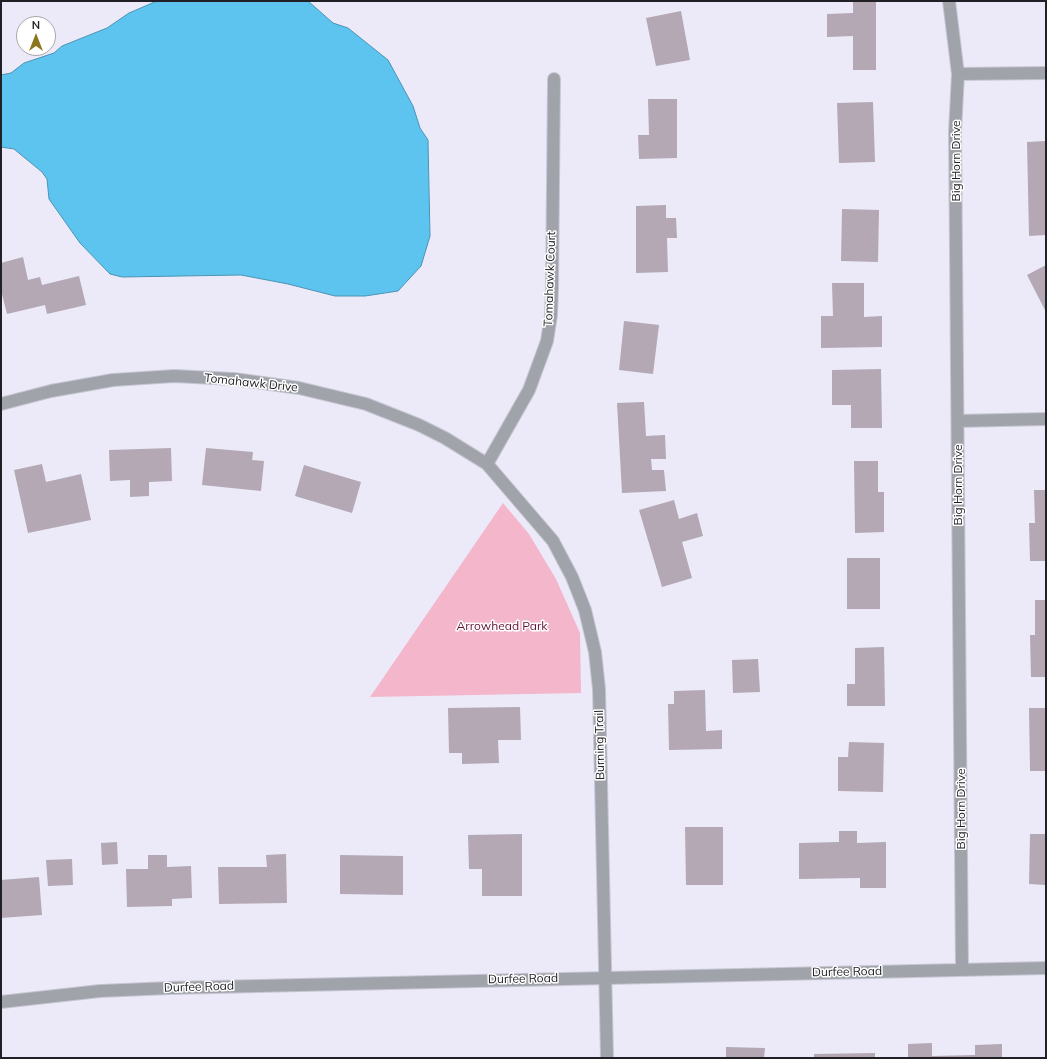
<!DOCTYPE html>
<style>
body{margin:0}
#map{position:relative;width:1047px;height:1059px;overflow:hidden;background:#eceaf9;font-family:Mulish,sans-serif}
canvas{display:block}
.frame{position:absolute;inset:0;border:2px solid #212026;pointer-events:none}
.north{position:absolute;left:16px;top:16px;width:40px;height:40px;box-sizing:border-box;background:#fff;border:1px solid #a6a6a8;border-radius:50%;rotate:0deg;font-size:11px;font-weight:700;line-height:16px;text-align:center;color:#212026}
.north::after{content:'';display:block;margin:auto;width:14px;height:18px;background:#8d771c;clip-path:polygon(50% 0,100% 100%,50% 72%,0 100%)}
</style>
<div id="map">
<canvas width="1047" height="1059"></canvas>
<div class="frame"></div>
<div class="north">N</div>
</div>
<script>
const ctx = document.querySelector('canvas').getContext('2d');
ctx.lineJoin = 'round';
function fill(path, color) { ctx.fillStyle = color; ctx.fill(path, 'evenodd'); }
const shape = rows => new Path2D(rows.map(r => 'M' + r).join(''));
function strokePath(path, color, width, dash) { ctx.strokeStyle = color; ctx.lineWidth = width; ctx.lineCap = dash ? 'butt' : 'round'; ctx.setLineDash(dash || []); ctx.stroke(path); }
function label(font, color, halo, rows, align = 'center') {
  ctx.font = font + ' Mulish,sans-serif'; ctx.lineWidth = 3; ctx.setLineDash([]); ctx.textBaseline = 'middle'; ctx.strokeStyle = halo; ctx.fillStyle = color; for (const [text, x, y, turn = 0] of rows) {
    ctx.save(); ctx.translate(x, y); ctx.rotate((+turn || 0) * Math.PI / 180); ctx.textAlign = isNaN(turn) ? turn : align; if (halo) ctx.strokeText(text, 0, 0); ctx.fillText(text, 0, 0); ctx.restore();
  }
}
const green = shape([
 [503,503,529,534,556,579,580,633,581,693,370,697]
]);
const water = shape([
 [157,1,308,1,333,23,348,28,388,60,413,106,420,128,428,140,430,236,421,266,398,291,365,296,335,296,288,284,241,275,122,277,110,274,80,243,49,199,47,179,42,172,14,149,1,147,1,75,11,73,24,63,54,53,62,46,107,28,129,13,157,1]
]);
const building = shape([
 [853,2,876,2,876,70,853,70,853,36,827,37,827,14,853,13],
 [681,11,690,60,656,66,646,18],
 [648,99,677,99,677,158,639,159,638,135,649,135],
 [873,102,875,162,839,163,837,103],
 [1046,141,1046,235,1029,236,1027,142],
 [666,205,666,218,676,218,677,238,667,238,668,272,636,273,636,206],
 [842,209,879,210,878,262,841,261],
 [23,257,28,280,40,277,42,285,79,276,86,305,47,314,45,305,7,314,1,290,1,263],
 [1046,265,1046,312,1027,275],
 [832,283,864,283,864,317,882,316,882,347,821,348,821,316,833,316],
 [624,321,659,325,653,374,619,370],
 [881,369,882,428,851,428,851,405,832,405,832,370],
 [644,402,646,436,665,435,666,459,651,459,652,470,664,470,666,491,622,493,617,403],
 [171,448,172,481,149,482,149,496,130,497,130,480,110,481,109,450],
 [206,448,253,452,252,460,264,461,261,491,202,485],
 [854,461,878,461,878,492,884,492,884,532,855,533],
 [42,464,46,482,81,474,91,520,28,533,14,470],
 [304,465,361,482,352,513,295,496],
 [1034,490,1046,490,1046,561,1030,561,1029,523,1035,523],
 [674,500,679,519,697,513,703,536,682,542,692,578,662,587,639,510],
 [847,558,880,558,880,609,847,609],
 [1035,600,1046,600,1046,677,1031,677,1030,635,1035,635],
 [884,647,885,706,847,706,847,684,855,684,855,648],
 [758,659,760,692,733,693,732,660],
 [705,690,706,731,722,730,722,749,669,750,668,704,674,704,674,691],
 [520,707,521,740,498,740,499,763,462,764,462,753,449,753,448,708],
 [1029,708,1046,708,1046,771,1030,771],
 [849,742,884,743,883,792,838,791,838,757,848,757],
 [685,827,723,827,723,885,686,885],
 [839,831,857,831,857,843,886,842,886,888,860,888,860,878,799,879,799,843,839,842],
 [522,834,522,896,482,896,482,869,469,869,468,835],
 [1030,834,1046,834,1046,885,1029,884],
 [117,842,118,864,102,865,101,843],
 [286,854,287,903,219,904,218,867,267,867,266,855],
 [148,855,167,855,167,867,191,866,192,898,172,899,172,906,127,907,126,869,148,869],
 [340,855,403,856,403,895,340,894],
 [72,859,73,885,48,886,46,860],
 [39,877,42,915,1,918,1,880],
 [932,1043,932,1056,975,1055,975,1045,1002,1044,1002,1058,908,1058,908,1044],
 [726,1047,765,1048,764,1058,726,1058],
 [875,1053,875,1058,814,1058,814,1054]
]);
const street = shape([
 [949,1,958,74,955,131,962,970],
 [958,74,1046,73],
 [1,404,51,391,113,380,174,376,234,379,299,388,366,404,419,425,445,438,487,464,553,541,572,577,585,610,595,652,599,689,607,1058],
 [958,421,1046,419],
 [487,464,529,390,547,341,551,315,552,289,554,79],
 [1,1002,100,991,170,988,1046,968]
]);
const streetNames = [
 ["Big Horn Drive",956,161,-90],
 ["Tomahawk Court",550,279,-88],
 ["Tomahawk Drive",251,383,6],
 ["Big Horn Drive",958,485,-90],
 ["Burning Trail",600,745,-91],
 ["Big Horn Drive",961,809,-90],
 ["Durfee Road",847,972,-1],
 ["Durfee Road",523,979,-1],
 ["Durfee Road",199,987,-2]
];
const parkNames = [
 ["Arrowhead Park",502,626]
];
fill(green, '#f3b6ca');
fill(water, '#5dc4ef');
strokePath(water, '#4b93b3', 1);
fill(building, '#b3a8b3');
strokePath(street, '#c7c6d3', 14);
strokePath(street, '#a0a4aa', 12);
label('12px', '#212026', '#fff', streetNames);
label('12px', '#621437', '#fff', parkNames);
</script>
